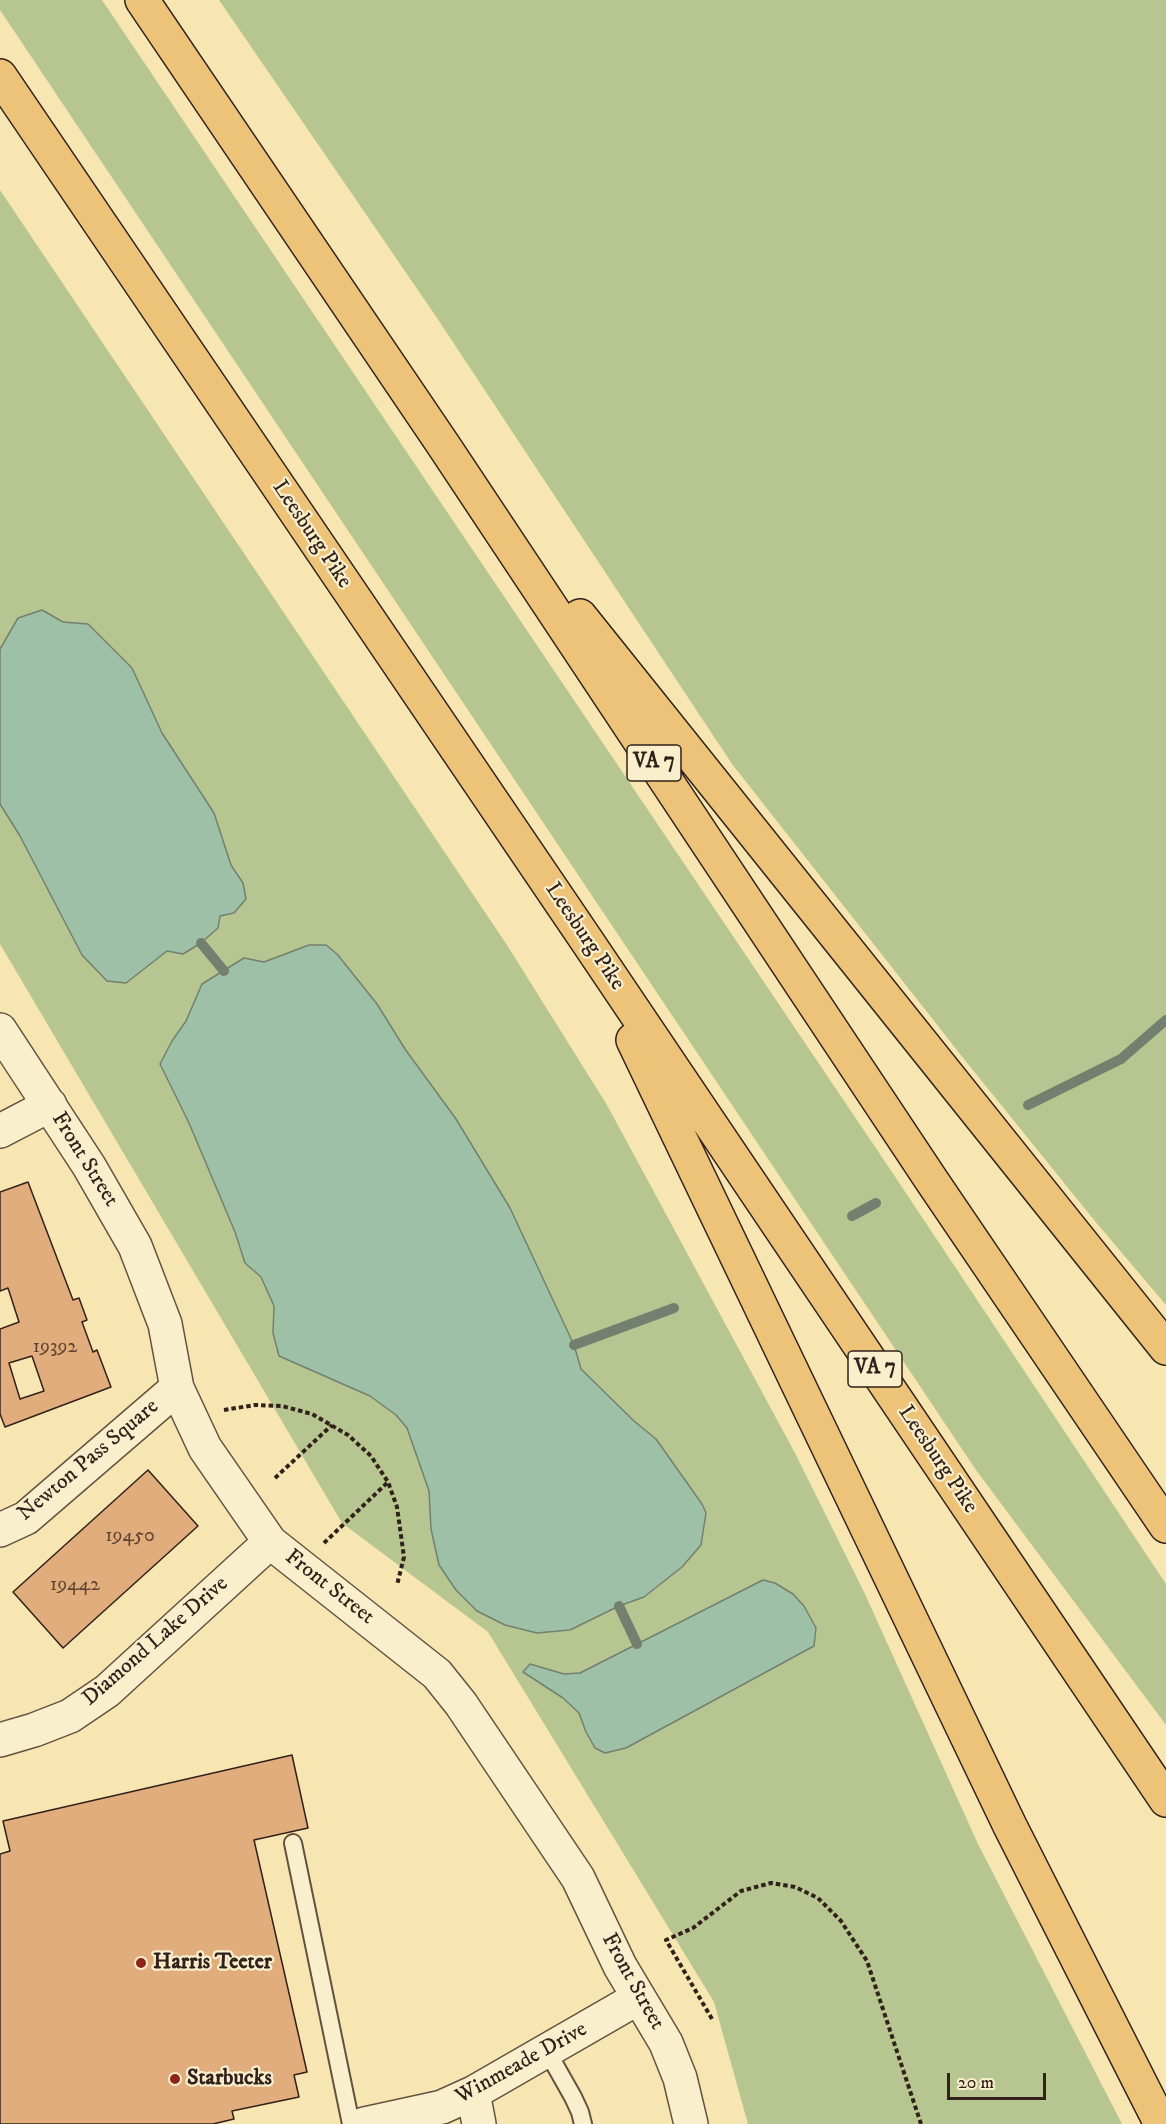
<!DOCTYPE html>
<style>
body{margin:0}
#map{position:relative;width:1166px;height:2124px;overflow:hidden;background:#f7e6b2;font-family:"IM FELL DW Pica",serif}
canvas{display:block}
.scale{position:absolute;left:947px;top:2073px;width:99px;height:27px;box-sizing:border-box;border:3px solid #32211a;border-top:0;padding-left:8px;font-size:18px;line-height:21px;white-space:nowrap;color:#32211a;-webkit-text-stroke:4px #faefcd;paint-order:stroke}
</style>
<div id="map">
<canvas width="1166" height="2124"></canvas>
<div class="scale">20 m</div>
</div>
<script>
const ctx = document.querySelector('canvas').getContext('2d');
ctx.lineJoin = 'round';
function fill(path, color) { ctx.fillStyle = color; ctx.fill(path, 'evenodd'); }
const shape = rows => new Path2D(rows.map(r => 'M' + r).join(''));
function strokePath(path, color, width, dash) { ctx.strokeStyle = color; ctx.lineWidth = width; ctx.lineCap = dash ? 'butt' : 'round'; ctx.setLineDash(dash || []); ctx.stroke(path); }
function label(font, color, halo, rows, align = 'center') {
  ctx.font = font + ' "IM FELL DW Pica",serif'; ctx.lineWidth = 4.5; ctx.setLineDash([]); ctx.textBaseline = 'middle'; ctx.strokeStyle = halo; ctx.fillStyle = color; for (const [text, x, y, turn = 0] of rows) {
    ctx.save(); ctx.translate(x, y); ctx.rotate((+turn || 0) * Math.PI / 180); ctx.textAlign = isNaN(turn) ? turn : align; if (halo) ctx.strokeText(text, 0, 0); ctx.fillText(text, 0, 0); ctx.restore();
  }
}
const green = shape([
 [0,0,102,0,890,1169,1166,1584,1166,1725,976,1470,0,10],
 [219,0,1166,0,1166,1305,1094,1220,964,1059,732,764,435,315],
 [0,190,507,945,607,1105,795,1453,865,1594,978,1844,1122,2124,748,2124,714,2002,488,1632,342,1523,0,944]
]);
const water = shape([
 [42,610,63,622,88,624,132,668,162,733,214,813,231,865,243,883,246,899,234,913,220,916,218,928,201,943,183,954,167,951,126,983,107,981,82,955,20,836,0,804,0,649,18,618,42,610],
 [309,945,326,945,337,954,377,1004,405,1049,456,1119,510,1208,574,1345,581,1369,634,1421,656,1439,702,1504,706,1513,701,1545,682,1567,644,1597,619,1606,570,1630,537,1633,505,1625,477,1611,456,1590,439,1565,431,1529,429,1491,407,1428,396,1415,370,1396,279,1356,273,1333,274,1306,261,1277,245,1263,235,1232,189,1123,160,1064,172,1041,186,1021,202,984,244,958,264,962,309,945],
 [763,1580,775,1583,793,1594,804,1606,816,1628,814,1646,626,1748,605,1753,595,1748,586,1732,579,1713,563,1698,523,1672,530,1664,564,1674,580,1673,763,1580]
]);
const stream = shape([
 [201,943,224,971],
 [1028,1105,1121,1059,1166,1020],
 [852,1216,876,1203],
 [574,1345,674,1308],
 [619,1606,637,1644]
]);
const building = shape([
 [28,1182,73,1300,79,1298,87,1320,82,1322,93,1352,97,1350,111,1387,5,1427,0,1414,0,1329,19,1322,8,1288,0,1291,0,1192,28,1182],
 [32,1356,44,1391,20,1399,9,1363,32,1356],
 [148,1470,198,1526,63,1648,13,1592,148,1470],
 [292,1755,308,1828,254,1840,307,2072,294,2075,299,2097,232,2111,234,2119,213,2124,0,2124,0,1854,10,1851,3,1821,292,1755]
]);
const path = shape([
 [224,1410,255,1405,282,1406,312,1414,348,1435,371,1456,388,1482,397,1507,404,1557,397,1585],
 [275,1478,332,1425],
 [324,1543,388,1482],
 [712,2019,666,1940,693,1928,741,1891,771,1883,795,1887,818,1898,841,1921,867,1961,921,2124]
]);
const service = shape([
 [293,1843,351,2124],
 [547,2051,573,2097,580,2112,583,2124]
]);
const minor = shape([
 [0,1030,89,1166,135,1246,165,1324,177,1388,205,1448,270,1542,437,1674,461,1704,578,1878,620,1966,666,2043,680,2078,691,2124],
 [0,1131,50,1105],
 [0,1530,26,1518,177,1388],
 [0,1740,34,1730,70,1716,107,1691,270,1542],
 [473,2093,479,2124],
 [364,2124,442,2107,473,2093,638,1998]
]);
const motorway = shape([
 [142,0,444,446,932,1181,1166,1526],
 [0,76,585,938,1166,1800],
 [580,616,1166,1348],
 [633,1040,1010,1826,1161,2124]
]);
const markers = [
 [141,1963,6,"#8f2418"],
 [175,2079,6,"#8f2418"]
];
const numberNames = [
 ["19392",55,1348],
 ["19450",130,1537],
 ["19442",75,1586]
];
const shields = [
 [654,763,54],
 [875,1369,54]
];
const shieldNames = [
 ["VA 7",654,763],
 ["VA 7",875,1369]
];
const streetNames = [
 ["Leesburg Pike",311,535,56],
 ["Leesburg Pike",584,937,56],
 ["Front Street",84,1160,58],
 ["Leesburg Pike",937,1460,56],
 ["Newton Pass Square",89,1461,-40],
 ["Front Street",329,1588,38],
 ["Diamond Lake Drive",156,1642,-41],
 ["Front Street",632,1982,61],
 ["Winmeade Drive",522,2064,-29]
];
const poiNames = [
 ["Harris Teeter",153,1963],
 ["Starbucks",187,2079]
];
fill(green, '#b7c690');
fill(water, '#9ec0a7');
strokePath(water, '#73806f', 1.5);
strokePath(stream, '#73806f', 10);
fill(building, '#e1ad7c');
strokePath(building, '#32211a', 1.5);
strokePath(service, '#635240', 20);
strokePath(minor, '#635240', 36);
strokePath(motorway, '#32211a', 36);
strokePath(path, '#32211a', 4, [4.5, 3]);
strokePath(service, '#faefcd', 16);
strokePath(minor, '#faefcd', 33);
strokePath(motorway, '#ecc379', 33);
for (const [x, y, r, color] of markers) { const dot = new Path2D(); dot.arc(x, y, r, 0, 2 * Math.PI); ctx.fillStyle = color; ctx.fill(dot); strokePath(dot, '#faefcd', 2); }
label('20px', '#5e4432', null, numberNames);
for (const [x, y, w] of shields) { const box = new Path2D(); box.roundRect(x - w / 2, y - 18, w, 36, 4.5); ctx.fillStyle = '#faefcd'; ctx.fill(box); strokePath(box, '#32211a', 1.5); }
label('bold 21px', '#32211a', null, shieldNames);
label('22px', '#32211a', '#faefcd', streetNames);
label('bold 22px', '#32211a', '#faefcd', poiNames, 'left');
</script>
